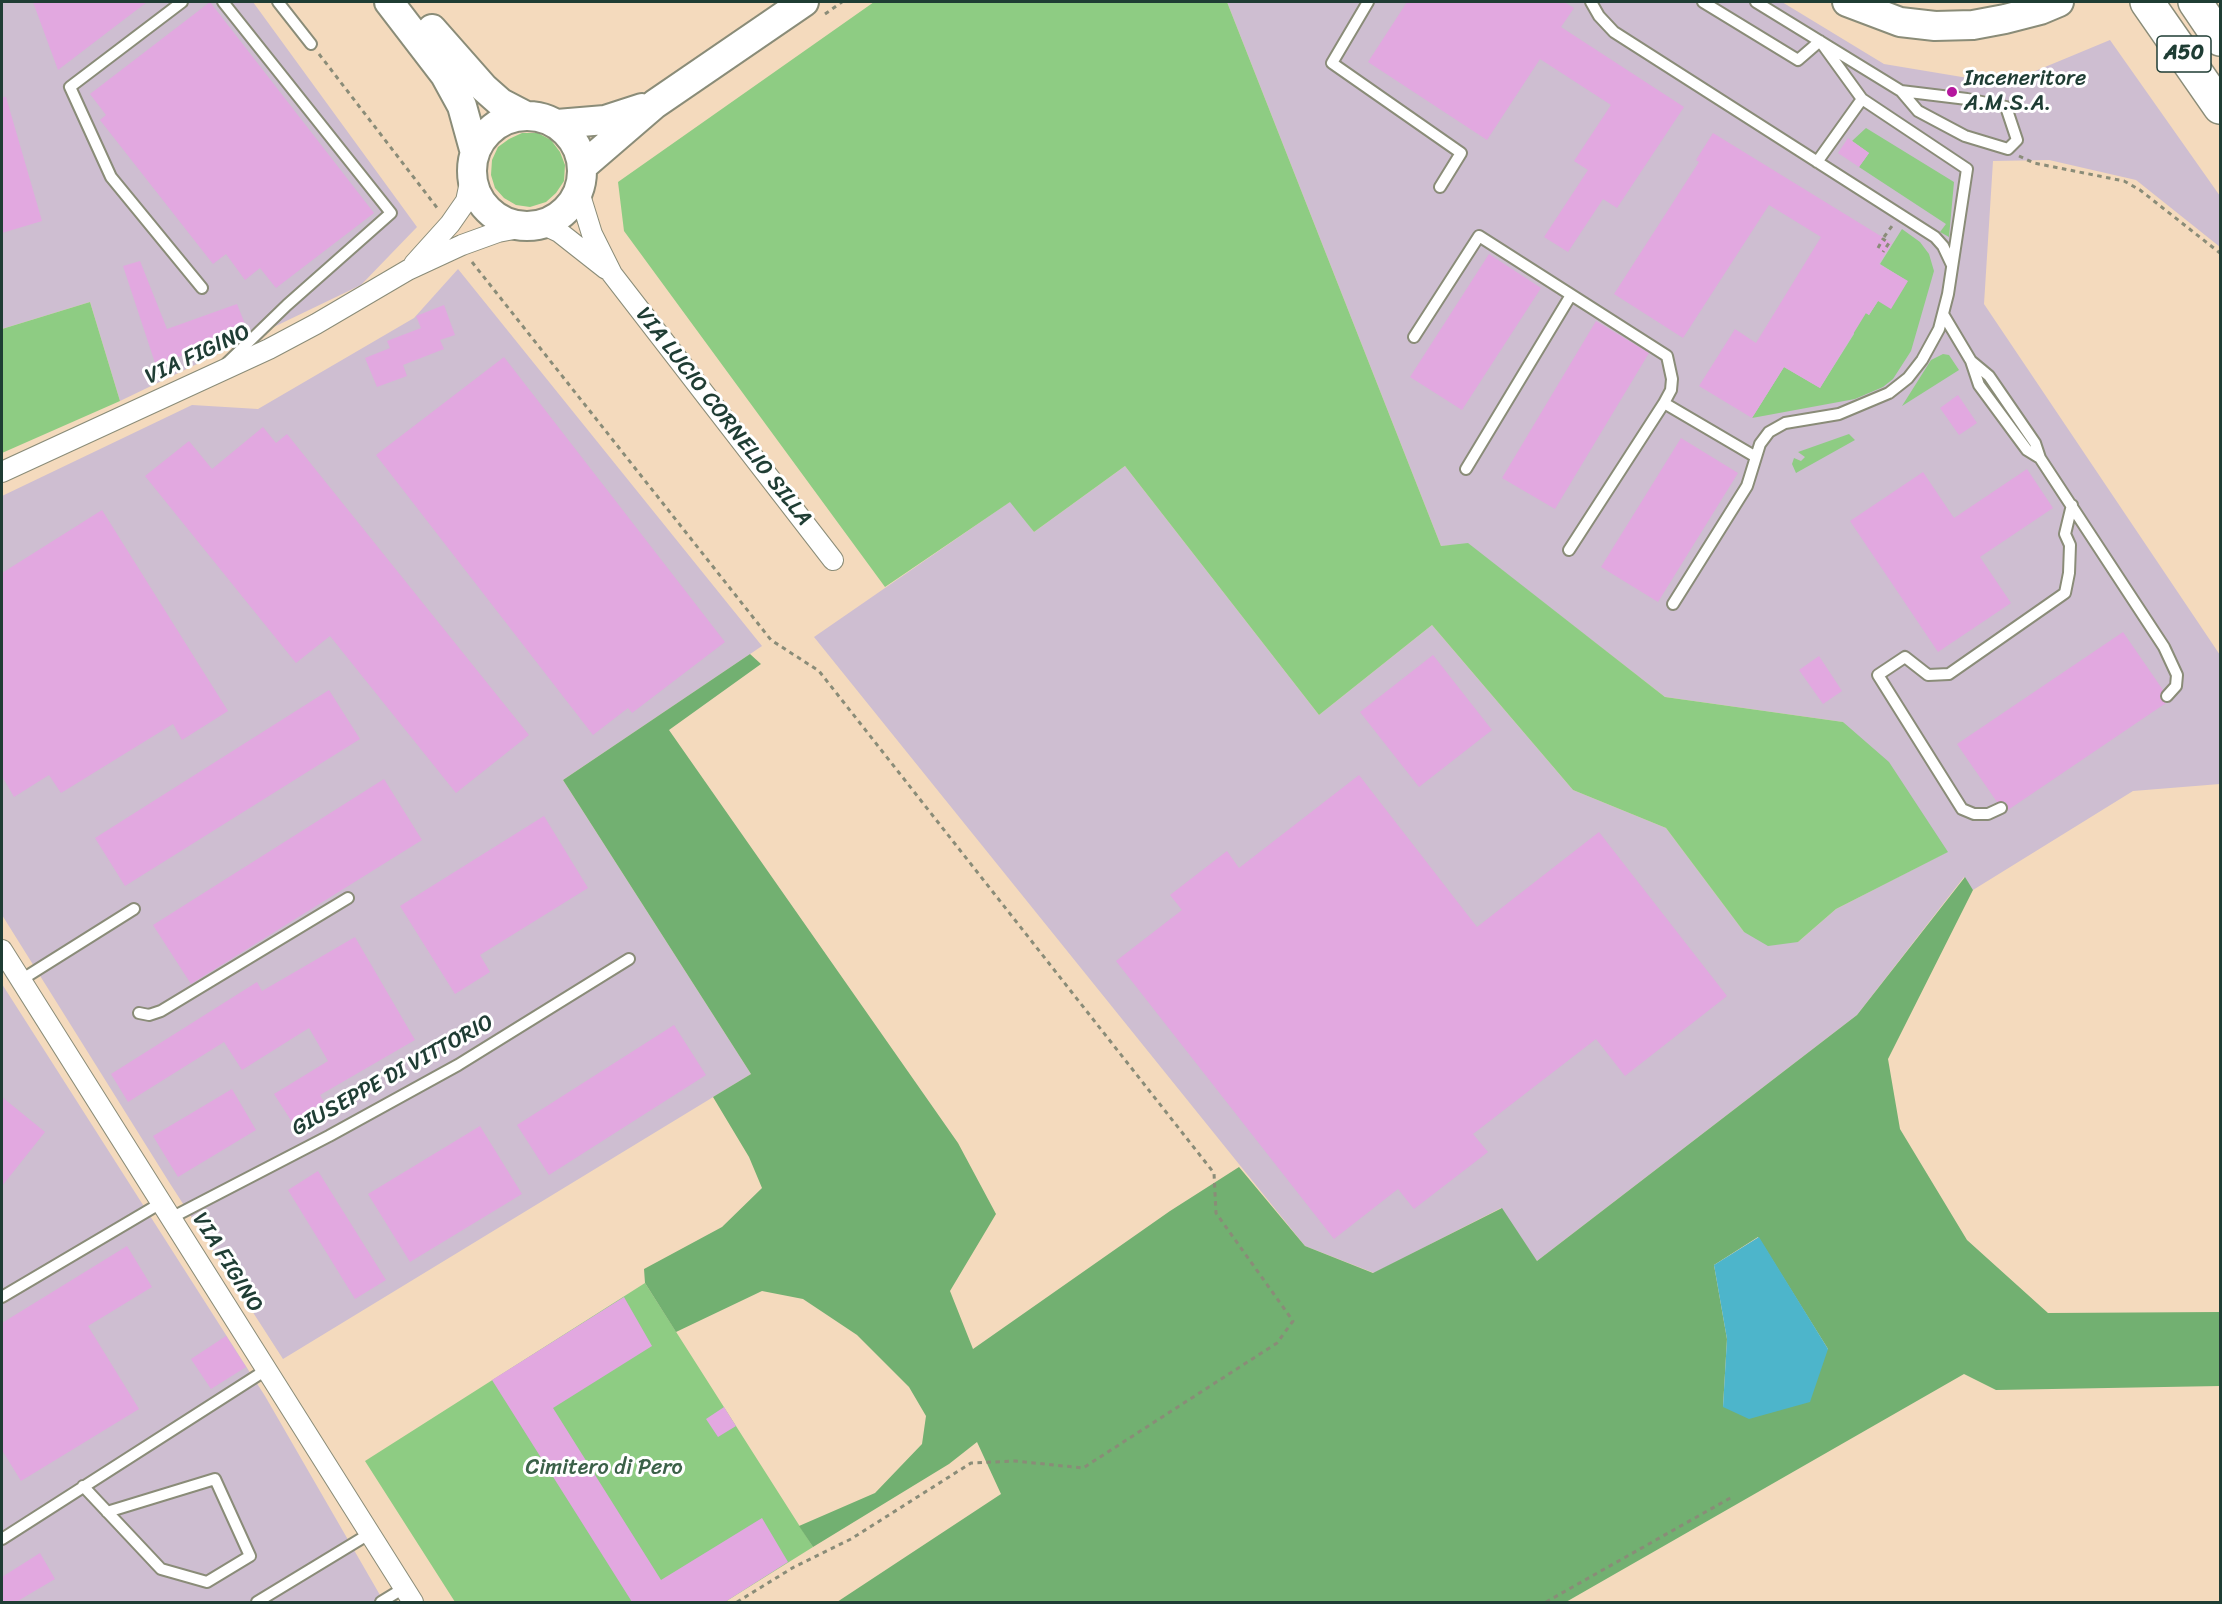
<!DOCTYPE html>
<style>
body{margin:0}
#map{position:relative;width:2222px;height:1604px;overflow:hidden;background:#f4dabd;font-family:Sriracha,sans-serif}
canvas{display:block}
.frame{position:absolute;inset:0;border:3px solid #1f3d34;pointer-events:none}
</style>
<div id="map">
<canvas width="2222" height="1604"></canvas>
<div class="frame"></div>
</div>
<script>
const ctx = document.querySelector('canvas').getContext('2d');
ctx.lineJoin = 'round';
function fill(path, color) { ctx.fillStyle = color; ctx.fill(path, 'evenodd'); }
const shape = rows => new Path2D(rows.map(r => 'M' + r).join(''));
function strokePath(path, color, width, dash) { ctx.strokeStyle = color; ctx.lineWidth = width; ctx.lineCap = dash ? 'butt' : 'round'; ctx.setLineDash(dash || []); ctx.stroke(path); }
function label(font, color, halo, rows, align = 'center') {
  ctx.font = font + ' Sriracha,sans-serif'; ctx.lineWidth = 6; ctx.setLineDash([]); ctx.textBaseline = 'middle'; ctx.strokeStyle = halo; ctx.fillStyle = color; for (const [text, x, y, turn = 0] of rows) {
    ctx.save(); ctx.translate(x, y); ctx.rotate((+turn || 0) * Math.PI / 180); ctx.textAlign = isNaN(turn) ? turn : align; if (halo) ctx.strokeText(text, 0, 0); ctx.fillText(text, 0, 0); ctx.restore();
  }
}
const industrial = shape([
 [2,2,253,2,417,227,361,285,120,401,90,302,2,329],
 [1227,2,1782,2,1884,64,2004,84,2110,40,2220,196,2220,247,2136,180,2049,160,1993,161,1984,304,2220,655,2220,784,2133,791,1973,890,1964,877,1857,1015,1537,1261,1501,1208,1374,1273,1305,1246,814,637,1011,501,1034,532,1125,466,1319,715,1432,625,1573,790,1666,828,1744,932,1798,942,1836,909,1947,852,1843,722,1665,697,1468,544,1441,546],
 [458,269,762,646,563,780,751,1074,283,1359,169,1182,2,915,2,496,192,405,258,409,414,318],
 [2,984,265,1396,384,1602,2,1602]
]);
const green = shape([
 [874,2,1227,2,1441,546,1468,543,1665,697,1843,722,1889,762,1948,852,1836,909,1798,942,1768,946,1744,932,1666,828,1573,790,1432,625,1319,715,1125,466,1034,532,1010,502,885,587,624,231,618,182],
 [1866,128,1954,182,1949,237,1940,232,1946,224,1859,167,1869,153,1852,141],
 [522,133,538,133,551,140,560,152,565,165,564,181,556,193,546,202,530,207,516,205,504,198,495,188,491,175,492,160,498,147,509,139],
 [1902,229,1920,242,1929,254,1934,271,1911,351,1893,379,1883,387,1855,399,1752,418,1784,367,1820,388,1854,334,1841,298,1869,315,1878,301,1907,281,1880,264],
 [90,302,120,401,2,453,2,329],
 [1943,354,1949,355,1959,370,1902,406,1931,360],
 [1849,434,1855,440,1796,473,1792,464,1794,458,1801,461,1805,457,1798,452],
 [645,1283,813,1547,725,1602,455,1602,365,1461]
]);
const forest = shape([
 [750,654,761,664,669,730,958,1143,996,1214,950,1291,973,1349,1170,1211,1239,1167,1305,1246,1373,1273,1502,1208,1537,1261,1857,1015,1965,877,1973,890,1888,1059,1900,1129,1967,1240,2048,1313,2220,1312,2220,1386,1996,1390,1964,1374,1566,1602,837,1602,1001,1494,977,1442,949,1464,813,1547,799,1526,875,1493,922,1444,926,1416,909,1387,857,1335,803,1299,762,1291,676,1332,645,1283,644,1269,722,1227,762,1188,749,1157,713,1097,751,1074,563,780],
 [1758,1237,1828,1349,1723,1407,1727,1339,1714,1265]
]);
const water = shape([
 [1759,1237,1828,1349,1810,1402,1749,1419,1723,1407,1727,1339,1714,1265]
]);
const building = shape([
 [33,2,147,2,58,70],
 [210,2,374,213,276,288,260,268,245,280,226,254,213,264,100,120,106,115,90,94],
 [1407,2,1564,2,1574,8,1561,27,1684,107,1617,208,1603,199,1568,252,1544,237,1588,170,1574,161,1611,105,1540,59,1487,140,1368,62],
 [2,97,6,97,42,221,2,233],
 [1713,133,1892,243,1879,264,1908,281,1891,309,1878,301,1869,315,1866,313,1820,388,1784,367,1752,418,1699,386,1735,329,1756,343,1821,237,1769,205,1683,338,1614,294,1699,162,1696,160],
 [1848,138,1869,153,1859,167,1838,153],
 [1489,254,1541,288,1462,410,1410,377],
 [140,261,167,329,237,304,247,329,156,366,123,266],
 [444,305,455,335,440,340,444,349,403,365,407,376,377,387,365,358,390,348,387,341,421,328,416,316],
 [1596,321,1649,353,1555,509,1502,478],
 [504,357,725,642,632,713,628,708,593,735,376,455],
 [1958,395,1977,423,1959,435,1940,408],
 [263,427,276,443,287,434,529,735,456,793,330,636,296,663,145,476,189,441,212,469],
 [1681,438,1738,473,1658,602,1601,567],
 [2027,469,2053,508,1980,557,2011,603,1938,652,1850,521,1923,472,1954,518],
 [102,510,228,711,182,740,173,724,61,793,49,775,14,797,2,776,2,573],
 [2123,632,2163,690,2160,698,2166,703,2008,810,2006,802,1997,802,1957,744],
 [1433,655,1492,730,1419,787,1360,712],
 [1819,656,1842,691,1823,704,1799,670],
 [329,690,360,739,125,886,95,838],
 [1359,775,1477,927,1599,832,1727,996,1625,1076,1596,1039,1473,1134,1488,1152,1414,1209,1398,1189,1334,1239,1116,961,1182,910,1170,895,1227,851,1239,868],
 [384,779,422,840,191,984,153,925],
 [544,816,588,888,480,955,490,972,455,994,400,906],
 [355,937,415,1040,320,1095,324,1102,292,1122,274,1094,328,1061,309,1028,242,1070,224,1042,128,1102,111,1074,257,982,262,991],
 [674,1025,706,1075,549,1175,517,1125],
 [232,1089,256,1130,178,1177,153,1136],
 [2,1097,45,1132,2,1186],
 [480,1126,522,1194,410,1262,368,1194],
 [318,1171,386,1280,355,1299,288,1190],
 [127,1246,152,1287,88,1326,139,1409,21,1481,2,1450,2,1323],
 [624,1297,652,1346,553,1408,661,1580,762,1518,788,1562,725,1602,632,1602,492,1380],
 [226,1336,246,1367,211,1389,191,1359],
 [724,1407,736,1426,718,1437,706,1419],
 [40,1553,55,1579,16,1602,2,1602,2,1577]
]);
const path = shape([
 [825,14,842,2],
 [319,54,438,209],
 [2019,156,2034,163,2124,181,2140,190,2220,253],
 [1884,237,1892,226],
 [1878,248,1883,239,1889,243,1883,252],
 [472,262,771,640,819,671,1214,1173,1216,1213,1293,1321,1277,1343,1083,1468,1015,1461,971,1463,851,1539,794,1567,737,1602],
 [1546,1602,1732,1497]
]);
const lane = shape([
 [182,2,70,87,111,177,202,288],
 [223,2,391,213,287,305,227,363],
 [278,2,311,44],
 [1368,2,1332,63,1461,153,1440,187],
 [1591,2,1599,16,1614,32,1935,237,1943,246,1952,265],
 [1703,2,1798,60,1820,41],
 [1756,2,1901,91,1918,111,1965,136,2008,149,2017,140,2006,107,1967,99,1901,91],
 [1817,162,1862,99],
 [1943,314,1971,361,1979,385,2027,450,2040,458],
 [1414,337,1479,236,1667,356,1672,379,1671,390,1664,403],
 [1971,361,1989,376,2035,443,2040,458,2164,647,2177,675,2176,686,2167,696],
 [1466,469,1571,295],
 [1569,550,1664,403,1756,457],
 [1673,604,1747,486,1760,444,1769,432,1785,423,1839,414,1889,393,1908,378,1922,360,1939,329,1948,294,1967,169,1862,99,1820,41],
 [2001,808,1988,814,1974,814,1962,809,1878,675,1905,657,1928,675,1949,674,2065,593,2069,573,2070,545,2065,534,2072,505],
 [21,980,134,909],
 [139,1013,149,1015,161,1011,348,898],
 [171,1218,329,1136,458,1065,629,959],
 [2,1297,161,1203],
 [83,1486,161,1569,207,1582,250,1556,215,1479,107,1512],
 [2,1539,266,1370],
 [257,1602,369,1534],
 [381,1602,404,1588]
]);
const street = shape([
 [579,192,592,234,612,274,833,560],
 [542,224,559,232,606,269],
 [414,264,450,224,466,201,472,173],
 [2,472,269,349,316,324,408,270,462,245,498,232,524,227],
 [2,950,413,1602]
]);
const secondary = shape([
 [389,2,445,75,462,106,475,153],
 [1847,2,1900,22,1935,26,1973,25,2005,19,2040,10,2059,2],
 [432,29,484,88,501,103,526,116],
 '472 171a55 55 0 1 1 110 0a55 55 0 1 1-110 0Z',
 [557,124,605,120,642,108],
 [583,166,655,104,804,2]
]);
const highway = shape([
 [2147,2,2220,107],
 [2195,2,2220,39]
]);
const markers = [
 [1952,92,6,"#b5179e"]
];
const shields = [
 [2184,54,54]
];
const shieldNames = [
 ["A50",2184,54]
];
const poiNames = [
 ["Inceneritore",1964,79],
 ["A.M.S.A.",1964,104]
];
const streetNames = [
 ["VIA FIGINO",198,355,-25],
 ["VIA LUCIO CORNELIO SILLA",723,417,52],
 ["GIUSEPPE DI VITTORIO",393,1076,-29],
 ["VIA FIGINO",227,1263,58]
];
const parkNames = [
 ["Cimitero di Pero",604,1468]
];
fill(industrial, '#cebed1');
fill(green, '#8ecc83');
fill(forest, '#72b071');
fill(water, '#4db5cb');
fill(building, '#e2a8e0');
strokePath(lane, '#8a8c78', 14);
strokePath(street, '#8a8c78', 22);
strokePath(secondary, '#8a8c78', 32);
strokePath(highway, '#8a8c78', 36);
strokePath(path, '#8a8c78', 3, [4.5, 4.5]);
strokePath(lane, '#fff', 10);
strokePath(street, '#fff', 20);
strokePath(secondary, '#fff', 28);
strokePath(highway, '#fff', 33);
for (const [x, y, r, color] of markers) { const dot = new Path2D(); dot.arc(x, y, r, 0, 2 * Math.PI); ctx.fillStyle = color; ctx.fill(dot); strokePath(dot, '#fff', 2); }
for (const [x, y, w] of shields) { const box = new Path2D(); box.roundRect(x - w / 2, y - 18, w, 36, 4.5); ctx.fillStyle = '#fff'; ctx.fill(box); strokePath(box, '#1f3d34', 1.5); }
label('bold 21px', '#1f3d34', null, shieldNames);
label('22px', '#1f3d34', '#fff', poiNames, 'left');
label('22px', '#1f3d34', '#fff', streetNames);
label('22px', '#3b6148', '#fff', parkNames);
</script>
